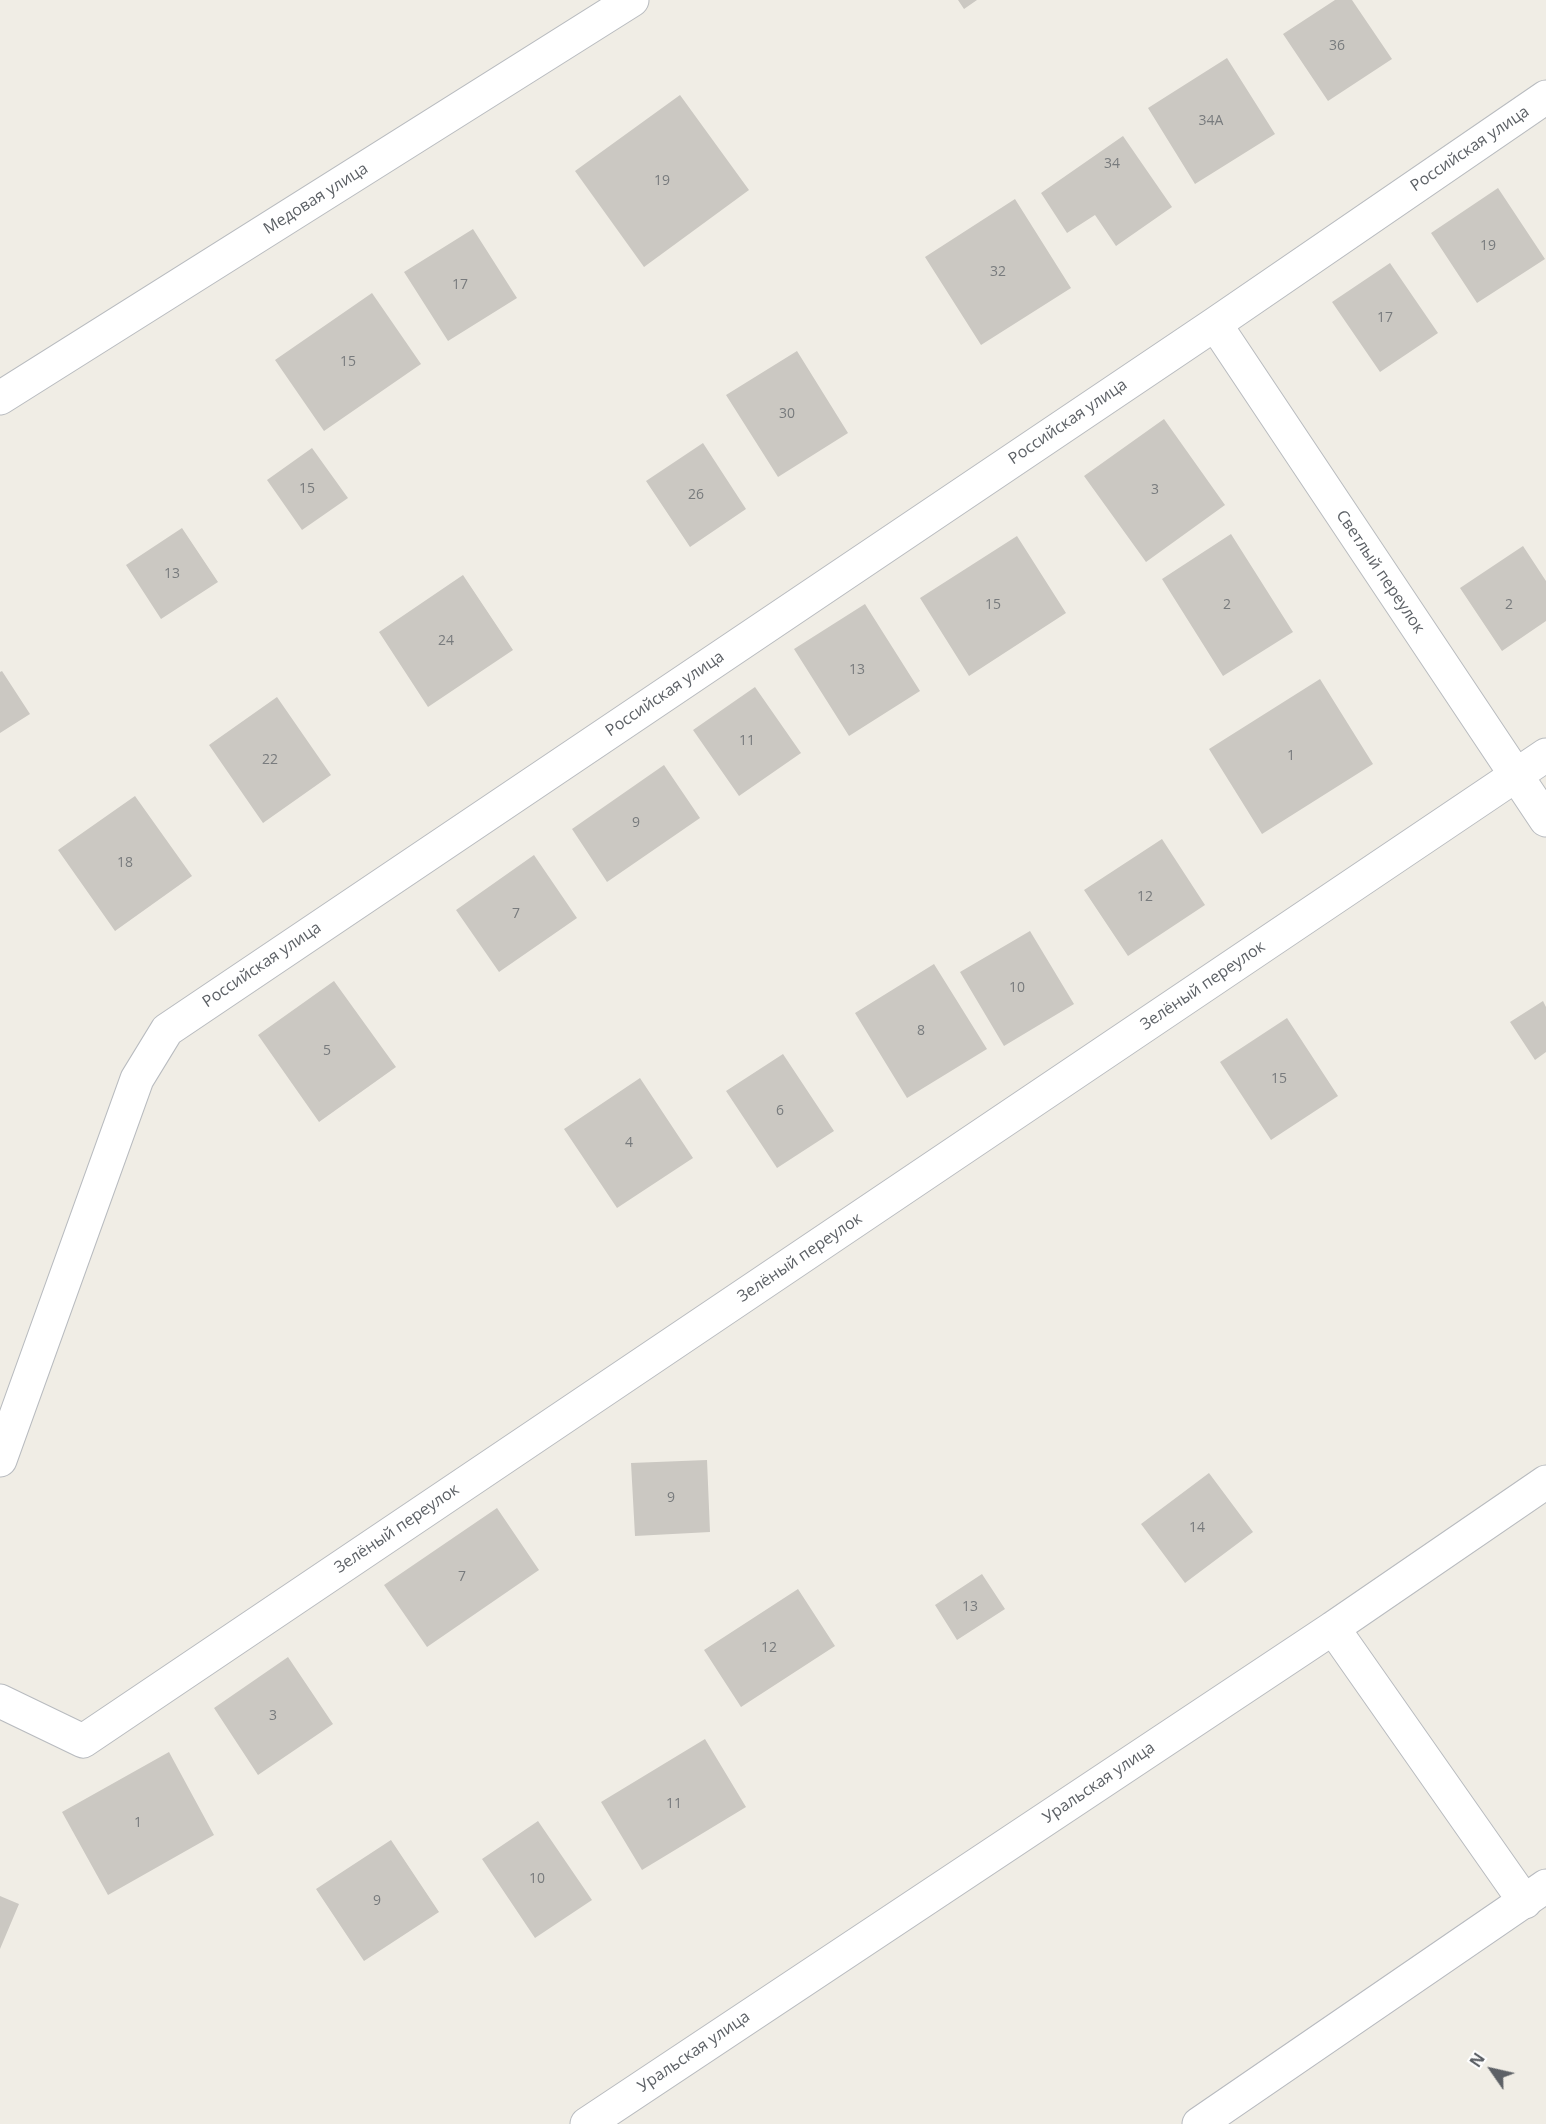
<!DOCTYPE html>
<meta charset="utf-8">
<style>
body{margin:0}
#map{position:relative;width:1546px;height:2124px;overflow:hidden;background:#f0ede5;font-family:"Open Sans",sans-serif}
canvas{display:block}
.north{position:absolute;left:1462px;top:2040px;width:60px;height:60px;-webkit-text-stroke:4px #fff;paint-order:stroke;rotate:304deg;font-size:16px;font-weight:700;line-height:24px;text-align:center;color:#5d6166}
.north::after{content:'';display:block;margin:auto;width:21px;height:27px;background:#5d6166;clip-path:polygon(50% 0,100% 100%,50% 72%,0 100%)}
</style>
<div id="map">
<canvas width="1546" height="2124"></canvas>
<div class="north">N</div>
</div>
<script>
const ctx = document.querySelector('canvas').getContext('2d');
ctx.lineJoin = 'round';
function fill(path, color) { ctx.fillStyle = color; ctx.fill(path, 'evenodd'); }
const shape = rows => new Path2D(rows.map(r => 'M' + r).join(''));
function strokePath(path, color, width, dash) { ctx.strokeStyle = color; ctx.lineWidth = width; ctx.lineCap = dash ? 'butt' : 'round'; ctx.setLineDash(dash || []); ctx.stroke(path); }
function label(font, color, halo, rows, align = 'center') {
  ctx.font = font + ' "Open Sans",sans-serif'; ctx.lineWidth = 4.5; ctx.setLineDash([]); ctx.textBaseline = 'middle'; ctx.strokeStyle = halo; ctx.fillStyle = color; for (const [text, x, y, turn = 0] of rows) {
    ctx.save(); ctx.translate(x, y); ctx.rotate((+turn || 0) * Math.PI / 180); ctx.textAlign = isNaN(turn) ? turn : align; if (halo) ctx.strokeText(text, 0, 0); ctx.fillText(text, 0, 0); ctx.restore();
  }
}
const building = shape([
 [958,0,977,0,964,9],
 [1335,0,1352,0,1392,59,1328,101,1283,34],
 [1227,58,1275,134,1195,184,1148,108],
 [680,95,749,190,644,267,575,171],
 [1123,136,1172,207,1116,246,1095,215,1067,233,1041,193],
 [1498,188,1545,259,1477,303,1431,233],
 [1015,199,1071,288,981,345,925,257],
 [473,229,517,298,448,341,404,272],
 [1390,263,1438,333,1380,372,1332,302],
 [372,293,421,364,324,431,275,360],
 [797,351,848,433,778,477,726,395],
 [1164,419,1225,505,1146,562,1084,476],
 [703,443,746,509,690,547,646,481],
 [312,448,348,498,302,530,267,480],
 [182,528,218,582,161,619,126,565],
 [1231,534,1293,632,1223,676,1162,579],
 [1017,536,1066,613,969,676,920,598],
 [1523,546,1546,581,1546,621,1502,651,1460,588],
 [463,575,513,650,428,707,379,632],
 [865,604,920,691,849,736,794,649],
 [2,671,30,714,0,733,0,672],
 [1320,679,1373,764,1262,834,1209,749],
 [755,687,801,753,739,796,693,730],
 [277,697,331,775,263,823,209,745],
 [664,765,700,818,607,882,572,829],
 [135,796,192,876,115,931,58,850],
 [1162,839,1205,905,1128,956,1084,890],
 [534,855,577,918,499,972,456,910],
 [1030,931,1074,1004,1004,1046,960,972],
 [934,964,987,1049,907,1098,855,1013],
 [334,981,396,1067,319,1122,258,1035],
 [1543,1001,1546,1007,1546,1052,1535,1060,1510,1022],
 [1287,1018,1338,1096,1271,1140,1220,1062],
 [783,1054,834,1131,777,1168,726,1091],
 [640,1078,693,1158,617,1208,564,1129],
 [707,1460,710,1532,635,1536,631,1463],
 [1209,1473,1253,1532,1185,1583,1141,1524],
 [497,1508,539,1570,427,1647,384,1585],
 [982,1574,1005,1609,957,1640,935,1605],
 [798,1589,835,1646,741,1707,704,1650],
 [288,1657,333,1724,258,1775,214,1708],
 [705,1739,746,1807,642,1870,601,1802],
 [169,1752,214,1835,108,1895,62,1812],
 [538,1821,592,1900,535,1938,482,1859],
 [391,1840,439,1912,364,1961,316,1889],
 [0,1896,19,1904,0,1949]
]);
const street = shape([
 [1215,324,1546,820],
 [0,398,632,0],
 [0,1460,137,1079,167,1030,1215,324,1546,97],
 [1333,1628,1546,1482],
 [0,1701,83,1741,1546,755],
 [587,2124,1333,1628,1525,1902]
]);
const secondary = shape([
 [1199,2124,1546,1886]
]);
const numberNames = [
 ["36",1337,46],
 ["34А",1211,121],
 ["34",1112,164],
 ["19",662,181],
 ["19",1488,246],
 ["32",998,272],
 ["17",460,285],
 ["17",1385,318],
 ["15",348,362],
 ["30",787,414],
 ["15",307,489],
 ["3",1155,490],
 ["26",696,495],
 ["13",172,574],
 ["15",993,605],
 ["2",1227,605],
 ["2",1509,605],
 ["24",446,641],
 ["13",857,670],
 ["11",747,741],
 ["1",1291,756],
 ["22",270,760],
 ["9",636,823],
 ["18",125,863],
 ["12",1145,897],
 ["7",516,914],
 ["10",1017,988],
 ["8",921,1031],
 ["5",327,1051],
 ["15",1279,1079],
 ["6",780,1111],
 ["4",629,1143],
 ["9",671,1498],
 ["14",1197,1528],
 ["7",462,1577],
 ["13",970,1607],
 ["12",769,1648],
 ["3",273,1716],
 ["11",674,1804],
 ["1",138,1823],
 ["10",537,1879],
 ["9",377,1901]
];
const streetNames = [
 ["Российская улица",1470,149,-34],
 ["Медовая улица",316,199,-32],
 ["Российская улица",1068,422,-34],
 ["Светлый переулок",1380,572,56],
 ["Российская улица",665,694,-34],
 ["Российская улица",262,965,-34],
 ["Зелёный переулок",1203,986,-34],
 ["Зелёный переулок",800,1258,-34],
 ["Зелёный переулок",397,1529,-34],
 ["Уральская улица",1099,1783,-34],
 ["Уральская улица",694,2052,-34]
];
fill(building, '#cbc8c2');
strokePath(street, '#b8bbbf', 35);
strokePath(secondary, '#b7babf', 35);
strokePath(street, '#fff', 33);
strokePath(secondary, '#fff', 33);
label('14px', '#787b7d', null, numberNames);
label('16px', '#5d6166', '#fff', streetNames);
</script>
